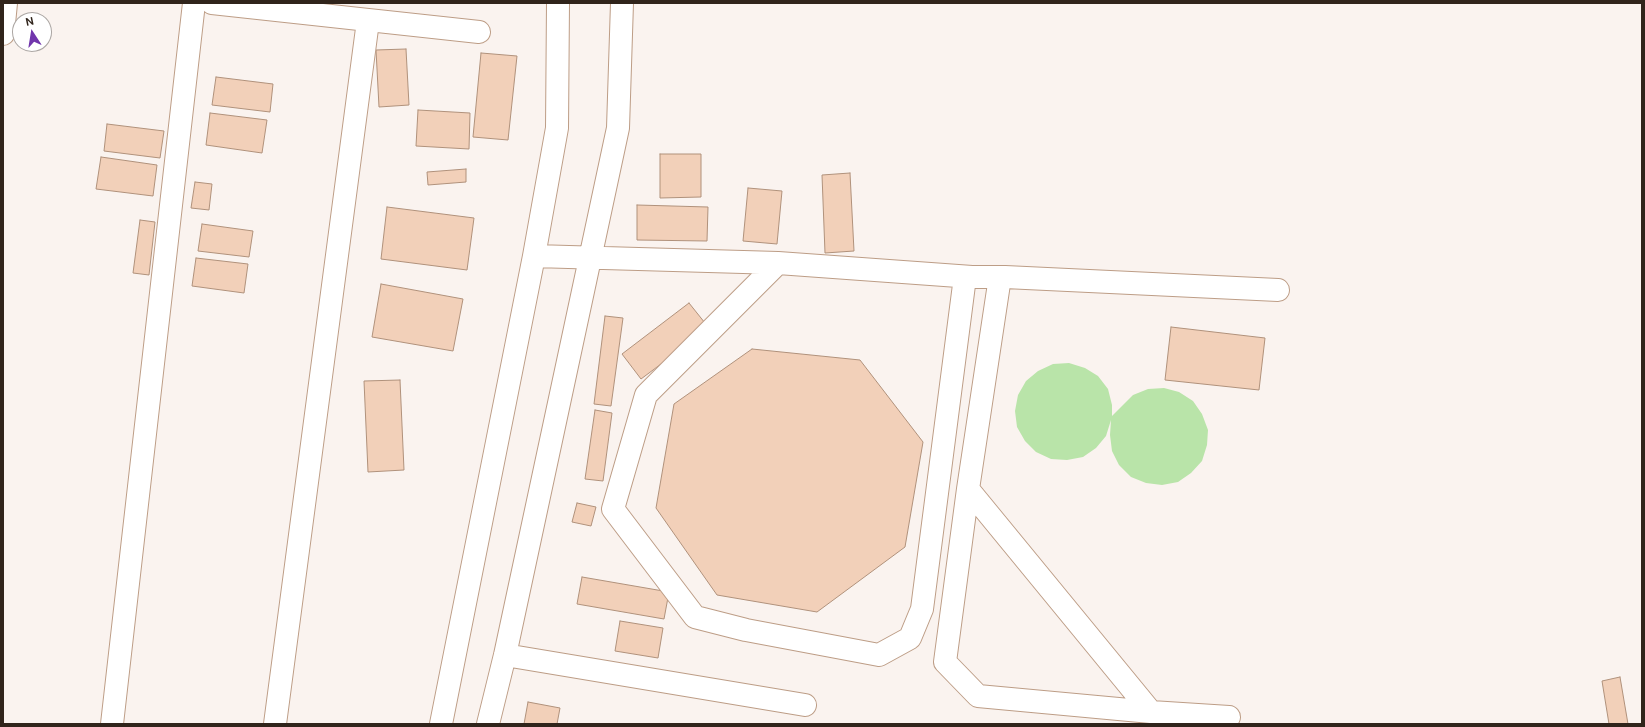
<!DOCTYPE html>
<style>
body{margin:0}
#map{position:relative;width:1645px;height:727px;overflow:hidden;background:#faf3ef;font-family:"DM Sans",sans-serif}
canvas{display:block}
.frame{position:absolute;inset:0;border:4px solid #30241b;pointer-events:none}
.north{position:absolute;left:12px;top:12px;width:40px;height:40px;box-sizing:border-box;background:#fff;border:1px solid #aca7a4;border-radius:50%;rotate:348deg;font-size:11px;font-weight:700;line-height:16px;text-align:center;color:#30241b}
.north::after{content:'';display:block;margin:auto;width:14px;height:18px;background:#7136ac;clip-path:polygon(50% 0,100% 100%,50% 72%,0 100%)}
</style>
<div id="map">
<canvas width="1645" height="727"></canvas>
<div class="frame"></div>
<div class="north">N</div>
</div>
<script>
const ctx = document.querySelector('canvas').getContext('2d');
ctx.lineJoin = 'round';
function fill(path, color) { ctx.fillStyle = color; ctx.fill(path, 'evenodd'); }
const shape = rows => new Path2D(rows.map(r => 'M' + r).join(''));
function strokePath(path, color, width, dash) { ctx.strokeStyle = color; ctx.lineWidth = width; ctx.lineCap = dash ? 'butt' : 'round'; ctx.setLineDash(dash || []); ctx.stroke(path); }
const green = shape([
 [1069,363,1085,368,1098,376,1108,389,1112,405,1112,416,1133,395,1148,389,1164,388,1179,392,1193,401,1202,414,1208,430,1207,445,1202,461,1191,473,1178,482,1162,485,1146,483,1131,477,1119,465,1112,451,1110,435,1111,420,1106,436,1096,448,1083,457,1067,460,1051,459,1036,452,1025,441,1017,427,1015,411,1018,395,1026,381,1038,371,1053,364]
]);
const building = shape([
 [406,49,409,105,379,107,376,50,406,49],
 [481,53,517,56,508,140,473,137,481,53],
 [216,77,273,84,270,112,212,105,216,77],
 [418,110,470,113,469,149,416,146,418,110],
 [210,113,267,120,262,153,206,145,210,113],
 [107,124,164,131,160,158,104,151,107,124],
 [660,154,701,154,701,197,660,198,660,154],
 [101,157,157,165,153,196,96,189,101,157],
 [466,169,466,182,428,185,427,172,466,169],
 [850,173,854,251,825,253,822,175,850,173],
 [195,182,212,184,209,210,191,208,195,182],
 [748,188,782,191,777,244,743,241,748,188],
 [637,205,708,207,707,241,637,240,637,205],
 [387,207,474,218,467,270,381,259,387,207],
 [140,220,155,222,149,275,133,273,140,220],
 [202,224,253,231,249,257,198,251,202,224],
 [196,258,248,264,244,293,192,286,196,258],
 [381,284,463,299,453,351,372,337,381,284],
 [689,303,709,328,641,379,622,354,689,303],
 [605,316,623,318,611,406,594,404,605,316],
 [1171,327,1265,338,1259,390,1165,380,1171,327],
 [752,349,860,360,923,442,905,547,817,612,717,595,656,508,674,404,752,349],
 [400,380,404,470,368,472,364,381,400,380],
 [595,410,612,413,603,481,585,479,595,410],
 [577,503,596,507,591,526,572,522,577,503],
 [582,577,669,592,664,619,577,604,582,577],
 [620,621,663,628,658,658,615,651,620,621],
 [1620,677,1628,724,1609,724,1602,681,1620,677],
 [528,702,560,708,557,724,524,724,528,702]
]);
const minor = shape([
 [212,3,479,32],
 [3,34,6,3],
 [534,256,778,263,972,277,1005,277,1278,290],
 [778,263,646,395,613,509,695,617,746,630,879,655,910,638,922,609,965,277],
 [1000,277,968,489,945,662,978,696,1151,712,1229,717],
 [968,489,1151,712],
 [505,655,805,705],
 [112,724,194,3],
 [275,724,368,21],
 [441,724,534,256,557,128,558,3],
 [488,724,505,655,618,128,622,3]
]);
fill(green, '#b9e4a9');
fill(building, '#f2d0b9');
strokePath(building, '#b0917b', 1);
strokePath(minor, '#bd9d86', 24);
strokePath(minor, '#fff', 22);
</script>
